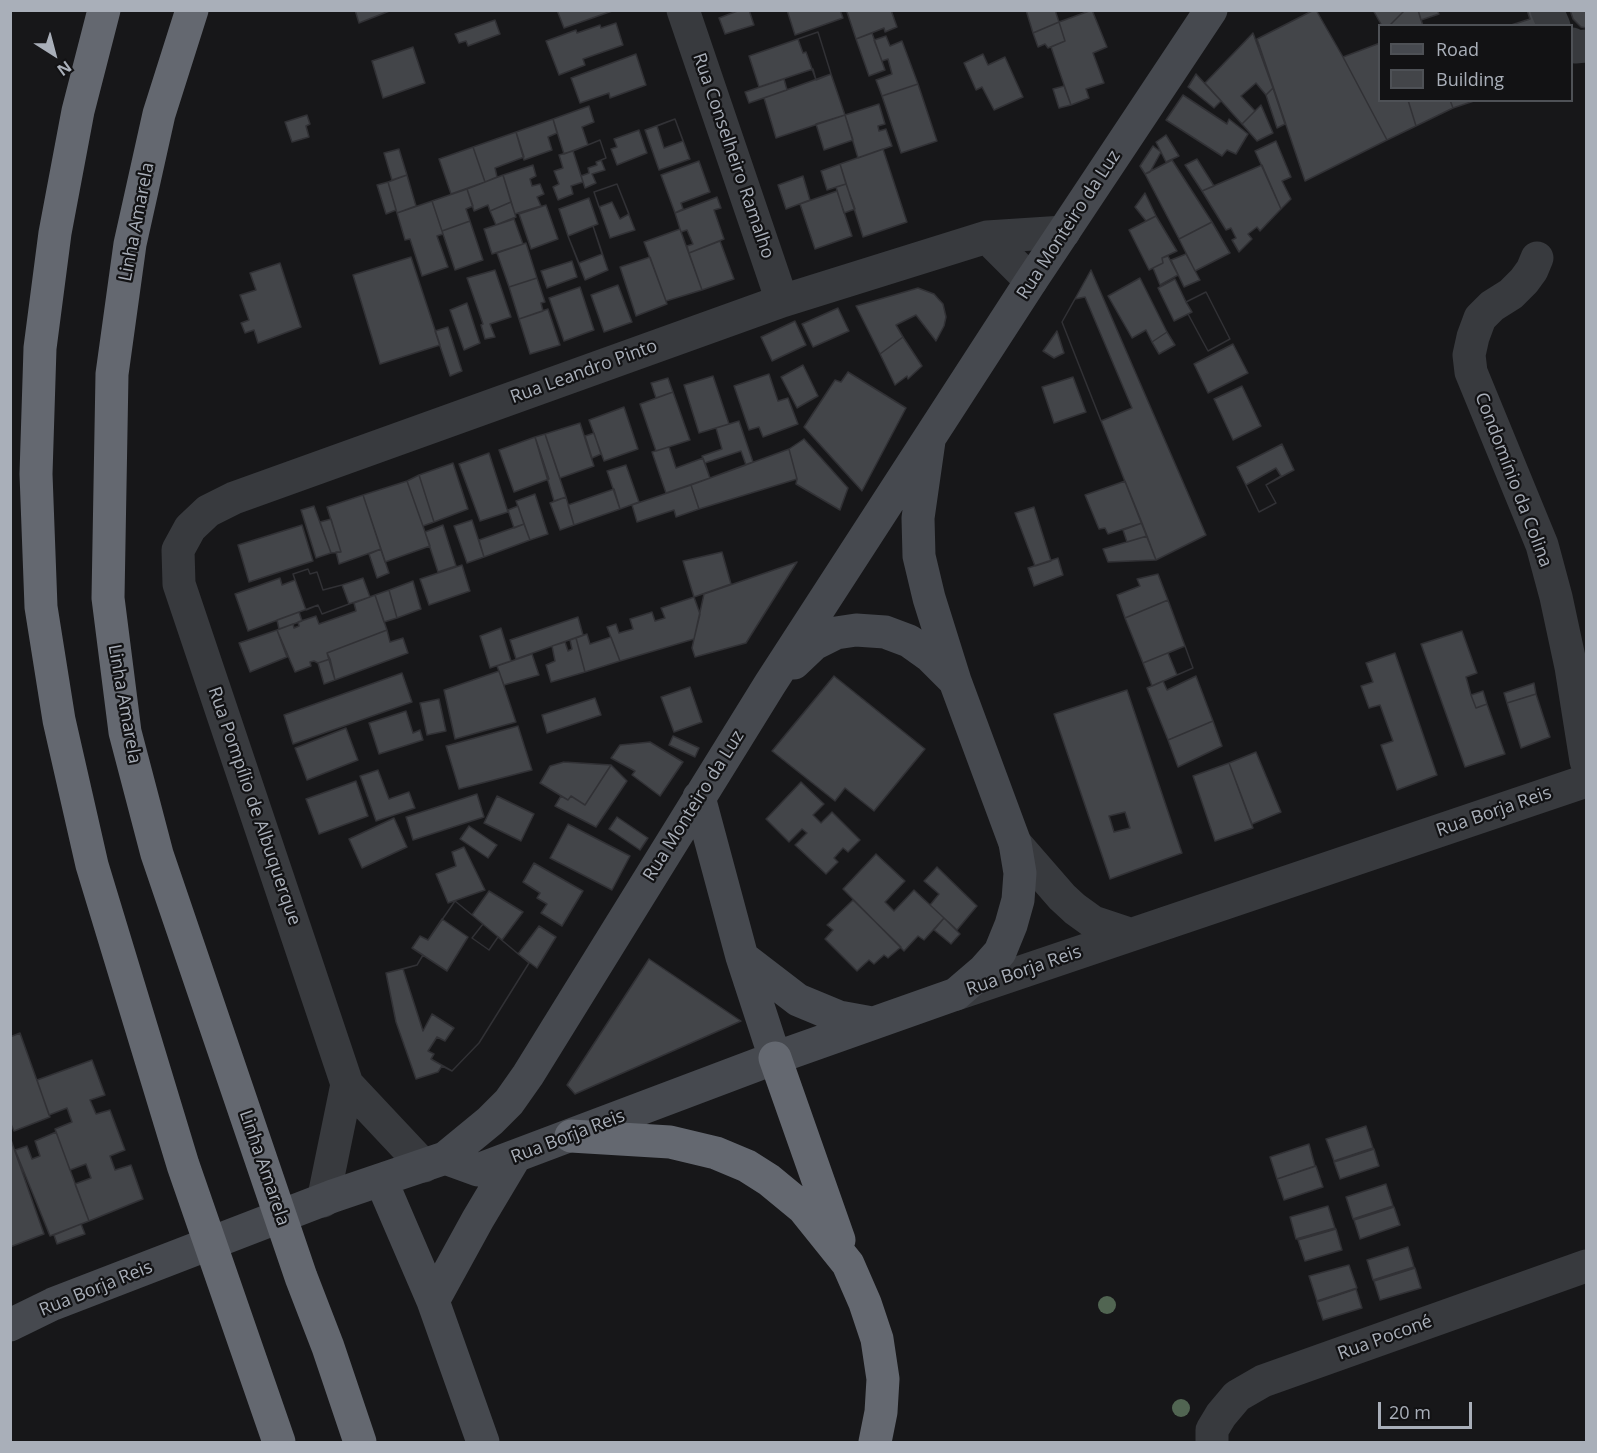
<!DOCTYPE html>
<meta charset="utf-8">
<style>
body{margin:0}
#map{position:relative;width:1597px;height:1453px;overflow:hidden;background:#171719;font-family:"Open Sans",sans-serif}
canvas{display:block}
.frame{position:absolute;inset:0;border:12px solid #a9afb9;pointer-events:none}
.legend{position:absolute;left:1378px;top:24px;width:195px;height:78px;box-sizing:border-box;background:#121214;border:2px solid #4e5156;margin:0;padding:8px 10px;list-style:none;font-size:18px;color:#a9afb9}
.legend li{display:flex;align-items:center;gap:12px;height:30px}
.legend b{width:30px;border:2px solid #4e5156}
.north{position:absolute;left:24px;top:24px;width:60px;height:60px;-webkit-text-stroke:4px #121214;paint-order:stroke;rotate:144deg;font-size:16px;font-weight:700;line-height:24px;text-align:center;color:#a9afb9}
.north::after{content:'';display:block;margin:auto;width:21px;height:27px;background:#a9afb9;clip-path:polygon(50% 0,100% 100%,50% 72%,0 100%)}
.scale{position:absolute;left:1378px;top:1402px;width:94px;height:27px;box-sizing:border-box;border:3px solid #a9afb9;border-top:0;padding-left:8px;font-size:18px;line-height:21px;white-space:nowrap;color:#a9afb9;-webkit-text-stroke:4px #121214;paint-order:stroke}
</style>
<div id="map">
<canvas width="1597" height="1453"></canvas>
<div class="frame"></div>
<ul class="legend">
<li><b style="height:8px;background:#46494f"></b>Road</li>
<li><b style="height:16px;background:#434549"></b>Building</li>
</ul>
<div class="north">N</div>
<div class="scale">20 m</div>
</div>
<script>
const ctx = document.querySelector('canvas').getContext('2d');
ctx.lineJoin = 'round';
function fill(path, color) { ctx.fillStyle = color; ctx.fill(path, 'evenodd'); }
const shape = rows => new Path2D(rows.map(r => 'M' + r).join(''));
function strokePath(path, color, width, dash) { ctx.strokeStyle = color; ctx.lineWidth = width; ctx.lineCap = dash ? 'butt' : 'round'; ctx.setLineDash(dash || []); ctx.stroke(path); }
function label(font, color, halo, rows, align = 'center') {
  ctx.font = font + ' "Open Sans",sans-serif'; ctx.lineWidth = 4.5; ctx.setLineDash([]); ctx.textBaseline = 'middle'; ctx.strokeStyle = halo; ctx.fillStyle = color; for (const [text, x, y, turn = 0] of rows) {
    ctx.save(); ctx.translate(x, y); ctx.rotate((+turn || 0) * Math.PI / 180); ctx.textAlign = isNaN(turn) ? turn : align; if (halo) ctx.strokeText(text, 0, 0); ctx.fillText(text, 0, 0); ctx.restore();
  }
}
const building = shape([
 [355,10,392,10,359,23,355,10],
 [557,10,615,10,564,28,557,10],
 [749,10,754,25,725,34,719,18,740,10,749,10],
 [787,10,840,10,843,18,795,35,787,10],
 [850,10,891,10,897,27,885,32,884,28,856,39,847,12,850,10],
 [1026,10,1055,10,1059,22,1033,33,1026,10],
 [1092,10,1107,47,1093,53,1104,83,1086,89,1089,98,1071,105,1051,47,1065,41,1059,22,1092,10],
 [1314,10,1316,10,1343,57,1387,140,1305,181,1257,39,1314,10],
 [1373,10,1405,10,1389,26,1382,26,1373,10],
 [1405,10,1418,10,1423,26,1389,26,1405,10],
 [1418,10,1437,10,1439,14,1421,20,1418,10],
 [1527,10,1539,10,1545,26,1508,26,1530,19,1527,10],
 [1570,10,1586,10,1586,28,1581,27,1573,19,1570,10],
 [495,20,500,34,468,46,466,41,459,43,455,34,495,20],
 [1059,22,1065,41,1048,48,1045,44,1038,47,1033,33,1059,22],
 [616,23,623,45,583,59,585,65,559,75,546,41,576,30,577,33,600,25,601,28,616,23],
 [818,32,831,74,816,80,806,52,803,53,798,39,818,32],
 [818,32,831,74,816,80,813,69,759,87,749,56,818,32],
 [872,33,885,70,869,76,856,39,872,33],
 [1253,33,1273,88,1266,95,1256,83,1241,96,1255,111,1242,124,1205,83,1253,33],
 [886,36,890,46,902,41,918,84,882,96,876,80,892,74,888,59,882,61,874,40,886,36],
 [1380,43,1380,100,1408,100,1416,126,1387,140,1343,57,1380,43],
 [413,47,425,83,383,98,372,61,413,47],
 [636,54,646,85,610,98,609,93,580,103,571,78,636,54],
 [983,54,988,65,1005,57,1023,97,994,110,982,87,976,90,964,63,983,54],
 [831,74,845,115,776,138,764,98,831,74],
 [1196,74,1221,101,1214,108,1188,87,1196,74],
 [784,79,787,90,749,103,745,92,784,79],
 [918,84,937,141,901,153,882,96,918,84],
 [1064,86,1071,105,1059,108,1053,89,1064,86],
 [1273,88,1285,124,1277,128,1266,95,1273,88],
 [1183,95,1227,124,1229,119,1248,134,1236,154,1227,150,1222,156,1166,120,1183,95],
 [1408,100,1450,100,1453,108,1416,126,1408,100],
 [1450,100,1477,100,1453,108,1450,100],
 [879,104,885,124,878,126,879,131,886,129,892,146,858,158,845,115,879,104],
 [1261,105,1273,133,1257,141,1242,124,1261,105],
 [589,106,594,122,582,127,588,145,564,154,553,119,589,106],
 [307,115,310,124,306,126,309,137,292,142,285,122,307,115],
 [845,115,853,140,824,150,816,124,845,115],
 [553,119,557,133,548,137,552,150,524,160,516,132,553,119],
 [675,119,683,141,664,148,657,126,675,119],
 [675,119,690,159,659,170,645,130,675,119],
 [639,130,647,153,617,165,611,149,617,147,614,139,639,130],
 [516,132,524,157,495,168,497,177,485,182,473,147,516,132],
 [1166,135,1179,156,1166,162,1156,142,1166,135],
 [600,140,606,158,596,162,597,165,588,168,589,173,581,176,573,151,600,140],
 [600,140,606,158,601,160,605,170,592,174,596,183,585,188,573,151,600,140],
 [1276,141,1291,177,1282,181,1291,199,1281,209,1255,151,1276,141],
 [1153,146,1161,152,1150,172,1145,174,1140,166,1153,146],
 [473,147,485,182,451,194,439,159,473,147],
 [399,149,407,175,392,180,384,153,399,149],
 [883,149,907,222,863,237,840,164,883,149],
 [573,151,583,182,571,186,573,194,558,200,553,187,559,184,554,171,563,168,559,155,573,151],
 [1197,159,1214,186,1202,191,1185,165,1197,159],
 [1172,160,1212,222,1179,239,1145,174,1172,160],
 [699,161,710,192,681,203,683,209,675,213,661,175,699,161],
 [840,164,846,184,827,190,821,171,840,164],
 [533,165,536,176,530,179,532,186,540,184,544,194,537,197,541,206,515,214,503,175,533,165],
 [1262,165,1281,209,1260,231,1257,227,1248,234,1252,239,1239,252,1232,240,1236,238,1231,228,1226,230,1202,191,1262,165],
 [407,175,416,206,397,213,388,182,407,175],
 [503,175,511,202,490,211,488,205,474,211,467,189,503,175],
 [803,176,810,200,786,209,778,185,803,176],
 [388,182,396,210,386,214,377,185,388,182],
 [617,184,629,214,620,219,612,202,599,207,594,192,617,184],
 [617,184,635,230,610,238,594,192,617,184],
 [846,184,855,209,844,213,836,187,846,184],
 [467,189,473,206,466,209,470,221,442,231,432,201,467,189],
 [837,191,852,236,815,249,800,204,837,191],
 [1145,193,1156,216,1146,221,1135,207,1145,193],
 [717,197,721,208,714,210,724,239,689,253,687,246,693,244,687,230,681,232,675,213,717,197],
 [589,198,598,224,568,236,559,209,589,198],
 [432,201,443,234,437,236,448,267,422,276,410,239,405,240,397,213,432,201],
 [511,202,516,217,496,225,490,211,511,202],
 [546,205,558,239,531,249,519,214,546,205],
 [1156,216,1177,251,1162,258,1163,263,1149,270,1129,230,1156,216],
 [514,219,523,244,492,254,484,229,514,219],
 [470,221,483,260,455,270,442,231,470,221],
 [1212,222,1230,253,1195,271,1179,239,1212,222],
 [593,226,602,254,579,263,568,236,593,226],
 [593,226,608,270,585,280,568,236,593,226],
 [680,229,702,290,666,301,644,242,680,229],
 [720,241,734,279,702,290,689,253,720,241],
 [526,243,537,278,509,287,497,253,526,243],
 [1186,254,1200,280,1184,287,1171,260,1186,254],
 [1168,256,1178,275,1160,285,1153,268,1163,263,1162,258,1168,256],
 [411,257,440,345,380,364,353,275,411,257],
 [650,257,667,304,636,316,620,267,650,257],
 [572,261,577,277,547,288,541,271,572,261],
 [280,263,301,327,258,343,254,330,245,333,241,323,249,320,240,295,256,290,250,273,280,263],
 [495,270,511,317,490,324,495,337,485,339,481,325,483,324,467,278,495,270],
 [1091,270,1206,535,1156,560,1062,322,1091,270],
 [537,278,545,302,541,303,543,311,519,319,509,287,537,278],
 [1140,278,1167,332,1152,342,1146,330,1132,338,1108,296,1140,278],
 [1175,279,1186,302,1206,292,1230,339,1208,351,1188,314,1174,321,1158,288,1175,279],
 [618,285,632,322,604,332,591,295,618,285],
 [580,287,594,330,564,341,549,298,580,287],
 [918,288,934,294,943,304,946,317,944,326,936,341,916,315,896,325,903,337,880,354,856,306,918,288],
 [1206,292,1230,339,1208,351,1188,314,1192,312,1186,302,1206,292],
 [1085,297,1132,408,1101,421,1062,322,1075,299,1085,297],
 [467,303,480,343,464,350,450,310,467,303],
 [838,308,849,331,813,347,802,324,838,308],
 [548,309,560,345,530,354,519,319,548,309],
 [795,321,806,345,772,361,761,337,795,321],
 [448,327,462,371,450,376,435,331,448,327],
 [1057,331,1064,353,1054,358,1043,351,1057,331],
 [1167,332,1175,345,1159,354,1152,342,1167,332],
 [903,337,922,366,908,379,907,376,895,385,880,354,903,337],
 [1233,344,1248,373,1208,393,1194,364,1233,344],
 [803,365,818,396,797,408,781,377,803,365],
 [848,372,906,408,862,491,804,427,835,380,841,382,848,372],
 [769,374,778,401,788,398,798,424,763,437,759,427,749,430,734,386,769,374],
 [713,376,729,424,699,433,684,385,713,376],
 [1073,377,1086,412,1054,423,1042,387,1073,377],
 [668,378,673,392,656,398,651,383,668,378],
 [1242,386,1261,426,1233,440,1214,399,1242,386],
 [673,392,690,440,656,451,640,404,673,392],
 [624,407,638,449,604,461,589,420,624,407],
 [739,421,753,462,710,478,702,456,722,449,716,428,739,421],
 [580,423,594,466,560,478,545,434,580,423],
 [594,433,601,454,592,458,585,436,594,433],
 [545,434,566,497,554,501,535,437,545,434],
 [535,437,549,479,514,492,499,450,535,437],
 [804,439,848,488,840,510,796,484,797,479,789,449,804,439],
 [1282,444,1294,470,1266,485,1276,503,1259,512,1237,467,1282,444],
 [669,447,676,468,703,458,710,478,666,493,652,452,669,447],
 [789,449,797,479,699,509,691,485,789,449],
 [741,451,746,465,710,478,705,463,741,451],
 [489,453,508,512,480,521,459,464,489,453],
 [453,463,468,509,434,522,419,475,453,463],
 [626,465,639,502,620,509,607,471,626,465],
 [1276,468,1281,476,1266,485,1276,503,1259,512,1246,485,1276,468],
 [419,475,434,522,423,526,407,481,419,475],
 [407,481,430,546,385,562,363,495,407,481],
 [1125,481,1142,523,1108,534,1105,528,1099,529,1085,495,1125,481],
 [691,485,699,509,676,517,674,510,637,522,632,505,691,485],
 [614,489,620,509,574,525,568,505,614,489],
 [535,494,548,534,530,540,516,501,535,494],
 [363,495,381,549,339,564,336,552,341,552,327,507,363,495],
 [566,497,574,525,560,530,550,503,566,497],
 [314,506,331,553,316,558,301,510,314,506],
 [518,506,524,524,514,528,508,510,518,506],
 [1034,507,1051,561,1035,566,1015,513,1034,507],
 [331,519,341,552,331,553,320,522,331,519],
 [472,520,484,557,467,563,454,526,472,520],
 [1142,523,1147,536,1127,542,1123,530,1142,523],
 [524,524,530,540,484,557,479,540,524,524],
 [302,525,313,561,249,582,238,545,302,525],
 [443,525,456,566,438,572,425,532,443,525],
 [1147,536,1156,560,1108,562,1103,549,1147,536],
 [381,549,389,573,377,578,369,554,381,549],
 [722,552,731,584,694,597,683,561,722,552],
 [1058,558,1063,575,1034,586,1028,568,1058,558],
 [797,562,746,643,695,657,692,648,704,594,797,562],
 [462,565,470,591,429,605,420,579,462,565],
 [308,569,310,574,317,572,323,590,342,585,349,604,322,614,318,605,306,610,293,574,308,569],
 [308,569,310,574,317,572,323,590,342,585,349,604,322,614,318,605,248,631,235,594,280,578,282,585,295,580,293,574,308,569],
 [1158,574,1168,600,1125,618,1117,595,1140,586,1137,579,1158,574],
 [363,578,370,597,349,604,342,585,363,578],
 [413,581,421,609,397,618,389,590,413,581],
 [389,590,397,618,384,622,375,595,389,590],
 [375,595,387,630,327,653,330,659,318,663,314,661,310,662,311,666,295,672,277,630,293,624,294,628,299,626,298,622,316,616,319,624,356,611,354,603,375,595],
 [694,597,700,614,694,639,620,661,607,627,616,624,619,633,633,629,630,619,652,612,655,621,665,618,661,608,694,597],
 [1168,600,1185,646,1143,663,1125,618,1168,600],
 [299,612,302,621,279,629,277,620,299,612],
 [578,617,583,635,516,659,510,640,578,617],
 [501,628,511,661,490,668,480,636,501,628],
 [277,630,287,657,250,672,239,643,277,630],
 [387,630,390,642,403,638,408,653,335,680,327,653,387,630],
 [1462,631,1477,673,1466,677,1471,695,1476,708,1487,704,1505,754,1465,767,1421,644,1462,631],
 [587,634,590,644,611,637,620,661,585,672,576,638,587,634],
 [576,638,585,672,551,682,546,665,555,661,552,646,565,642,568,651,572,649,570,640,576,638],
 [1185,646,1193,668,1152,686,1143,663,1185,646],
 [1185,646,1193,668,1177,675,1168,653,1185,646],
 [1395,653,1437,775,1397,790,1381,745,1393,741,1380,705,1369,708,1361,686,1373,682,1366,663,1395,653],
 [532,654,539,675,504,685,497,666,532,654],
 [330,659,335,680,324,684,318,663,330,659],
 [499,671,516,722,455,739,444,690,499,671],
 [402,673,412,702,293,744,284,715,402,673],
 [834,676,925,749,874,811,845,788,835,801,772,751,834,676],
 [1196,676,1213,721,1168,740,1147,688,1163,681,1167,690,1196,676],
 [1534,683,1536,694,1507,703,1504,693,1534,683],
 [690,687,702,722,674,732,661,697,690,687],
 [1127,690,1182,853,1110,879,1054,714,1127,690],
 [1483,691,1487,704,1476,708,1471,695,1483,691],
 [1536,694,1550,737,1521,748,1507,703,1536,694],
 [595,698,601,715,547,733,542,715,595,698],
 [439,699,446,731,427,735,420,703,439,699],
 [406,711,413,733,420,730,423,740,379,754,369,723,406,711],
 [1213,721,1222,746,1178,767,1168,740,1213,721],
 [518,726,532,770,459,789,446,746,518,726],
 [346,728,358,760,307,780,295,748,346,728],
 [673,736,699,748,695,757,669,745,673,736],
 [650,742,683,762,660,796,632,775,635,771,611,758,620,745,650,742],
 [1256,752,1281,812,1252,824,1229,763,1256,752],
 [564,762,611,765,585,805,571,796,568,800,540,783,550,766,564,762],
 [1229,763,1253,828,1215,841,1193,776,1229,763],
 [611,765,627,781,596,827,555,806,561,796,568,800,571,796,585,805,611,765],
 [378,770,389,799,409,792,415,808,376,821,360,776,378,770],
 [356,781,368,816,319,834,306,799,356,781],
 [801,782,824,804,813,815,821,823,832,812,860,840,848,852,843,848,834,858,838,862,826,874,795,845,807,833,802,829,789,842,766,819,801,782],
 [477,794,484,817,413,840,406,817,477,794],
 [497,796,534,814,521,841,484,823,497,796],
 [1125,812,1130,828,1114,832,1109,816,1125,812],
 [617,817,648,838,640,850,609,829,617,817],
 [394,818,407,847,362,868,349,839,394,818],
 [568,824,630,856,612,890,550,858,568,824],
 [469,826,497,845,488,858,460,839,469,826],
 [464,847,485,890,448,903,436,874,456,866,452,852,464,847],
 [876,854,905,881,885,902,894,911,914,890,944,918,924,940,918,936,904,951,843,889,876,854],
 [534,863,583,891,562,926,541,913,547,904,537,898,540,893,523,882,534,863],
 [937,867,977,906,957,930,930,905,939,894,924,881,937,867],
 [489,891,523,912,502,940,472,915,489,891],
 [853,900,901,947,888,958,884,955,874,964,869,960,857,971,825,939,833,930,827,925,853,900],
 [455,901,483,924,472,938,489,950,498,937,529,963,479,1043,452,1071,431,1059,434,1054,428,1051,437,1037,445,1041,454,1028,432,1014,423,1031,403,969,417,965,423,955,412,948,420,936,428,940,455,901],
 [455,901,483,924,472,938,489,950,498,937,529,963,479,1043,452,1071,442,1066,438,1072,416,1079,396,1022,386,973,417,965,423,955,412,948,420,936,428,940,455,901],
 [944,918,960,934,951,944,934,930,944,918],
 [442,919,468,937,447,971,412,948,420,936,428,940,442,919],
 [539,926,556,937,537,968,518,954,539,926],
 [649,959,741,1021,575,1094,567,1085,649,959],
 [20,1033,50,1117,14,1131,10,1122,10,1037,20,1033],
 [92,1060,105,1095,90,1100,96,1114,110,1110,125,1150,110,1156,115,1170,131,1165,143,1199,89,1221,75,1184,91,1178,86,1164,70,1170,55,1129,72,1122,67,1108,49,1115,37,1080,92,1060],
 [1366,1126,1373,1148,1334,1161,1326,1139,1366,1126],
 [56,1132,89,1221,50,1236,15,1150,27,1146,32,1159,40,1156,35,1141,56,1132],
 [10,1137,44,1234,10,1247,10,1137],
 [1309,1144,1315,1166,1277,1179,1270,1157,1309,1144],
 [1374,1149,1379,1166,1340,1179,1334,1162,1374,1149],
 [1316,1166,1323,1187,1284,1200,1277,1179,1316,1166],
 [1386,1184,1393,1206,1353,1219,1346,1197,1386,1184],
 [1328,1206,1335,1228,1296,1239,1290,1217,1328,1206],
 [1394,1207,1400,1225,1360,1239,1354,1220,1394,1207],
 [81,1224,85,1234,57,1244,54,1235,81,1224],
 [1336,1229,1342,1250,1305,1261,1298,1240,1336,1229],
 [1408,1247,1414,1267,1373,1280,1367,1260,1408,1247],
 [1349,1265,1357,1288,1317,1301,1309,1276,1349,1265],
 [1415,1268,1421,1288,1380,1300,1374,1281,1415,1268],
 [1356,1289,1362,1308,1323,1320,1317,1302,1356,1289]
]);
const street = shape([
 [683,10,782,301],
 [1547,10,1554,26],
 [1572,44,1575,47,1586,46],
 [987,237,1031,281],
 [1537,258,1532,270,1524,281,1511,294,1492,306,1480,318,1473,337,1469,355,1471,372,1542,545,1556,597,1571,667,1586,761],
 [1015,843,1062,897,1075,909,1093,922,1129,934],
 [956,994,1586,781],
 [424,1166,347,1084,179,584,178,550,190,528,208,511,234,498,782,301,987,237,1064,232],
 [323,1201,347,1084],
 [1212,1442,1212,1430,1221,1415,1237,1396,1263,1381,1586,1266]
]);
const secondary = shape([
 [794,663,814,644,836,633,856,630,885,632,909,641,930,656,953,679],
 [699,797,742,957,775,1058],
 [742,957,798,1000,839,1017,872,1023],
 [445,1158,490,1121,509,1102,528,1075,770,684,1031,281,1211,10],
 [381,1180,433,1301,483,1442],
 [433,1301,478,1219,515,1157],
 [10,1325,53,1304,333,1196,445,1158,478,1170,775,1058,956,994,984,970,1000,952,1011,925,1018,900,1020,873,1015,843,955,681,929,598,919,556,918,518,929,441]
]);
const highway = shape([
 [104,10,78,111,55,233,40,348,36,474,41,607,59,720,92,865,183,1165,279,1442],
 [192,10,159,114,130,244,112,374,108,598,125,732,157,854,301,1277,328,1347,360,1442],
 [775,1058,839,1240],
 [571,1136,670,1142,716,1153,747,1166,769,1180,803,1208,848,1264,865,1303,877,1339,883,1379,881,1412,875,1442]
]);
const trees = [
 [1107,1305],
 [1181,1408]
];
const streetNames = [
 ["Rua Conselheiro Ramalho",733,156,71],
 ["Linha Amarela",137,222,-79],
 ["Rua Monteiro da Luz",1069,225,-57],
 ["Rua Leandro Pinto",584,372,-20],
 ["Condomínio da Colina",1513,480,69],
 ["Linha Amarela",124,704,80],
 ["Rua Pompílio de Albuquerque",254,806,71],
 ["Rua Monteiro da Luz",694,806,-58],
 ["Rua Borja Reis",1494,812,-19],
 ["Rua Borja Reis",1024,971,-19],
 ["Rua Borja Reis",568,1137,-21],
 ["Linha Amarela",264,1168,71],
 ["Rua Borja Reis",96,1289,-22],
 ["Rua Poconé",1385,1338,-20]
];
fill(building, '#434549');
strokePath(building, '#313135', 1.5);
strokePath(street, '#383a3e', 33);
strokePath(secondary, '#46494f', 33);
strokePath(highway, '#646870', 33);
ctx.fillStyle = '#516552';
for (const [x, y] of trees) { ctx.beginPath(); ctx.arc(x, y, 9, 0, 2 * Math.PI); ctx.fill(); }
label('18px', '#a9afb9', '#121214', streetNames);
</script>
